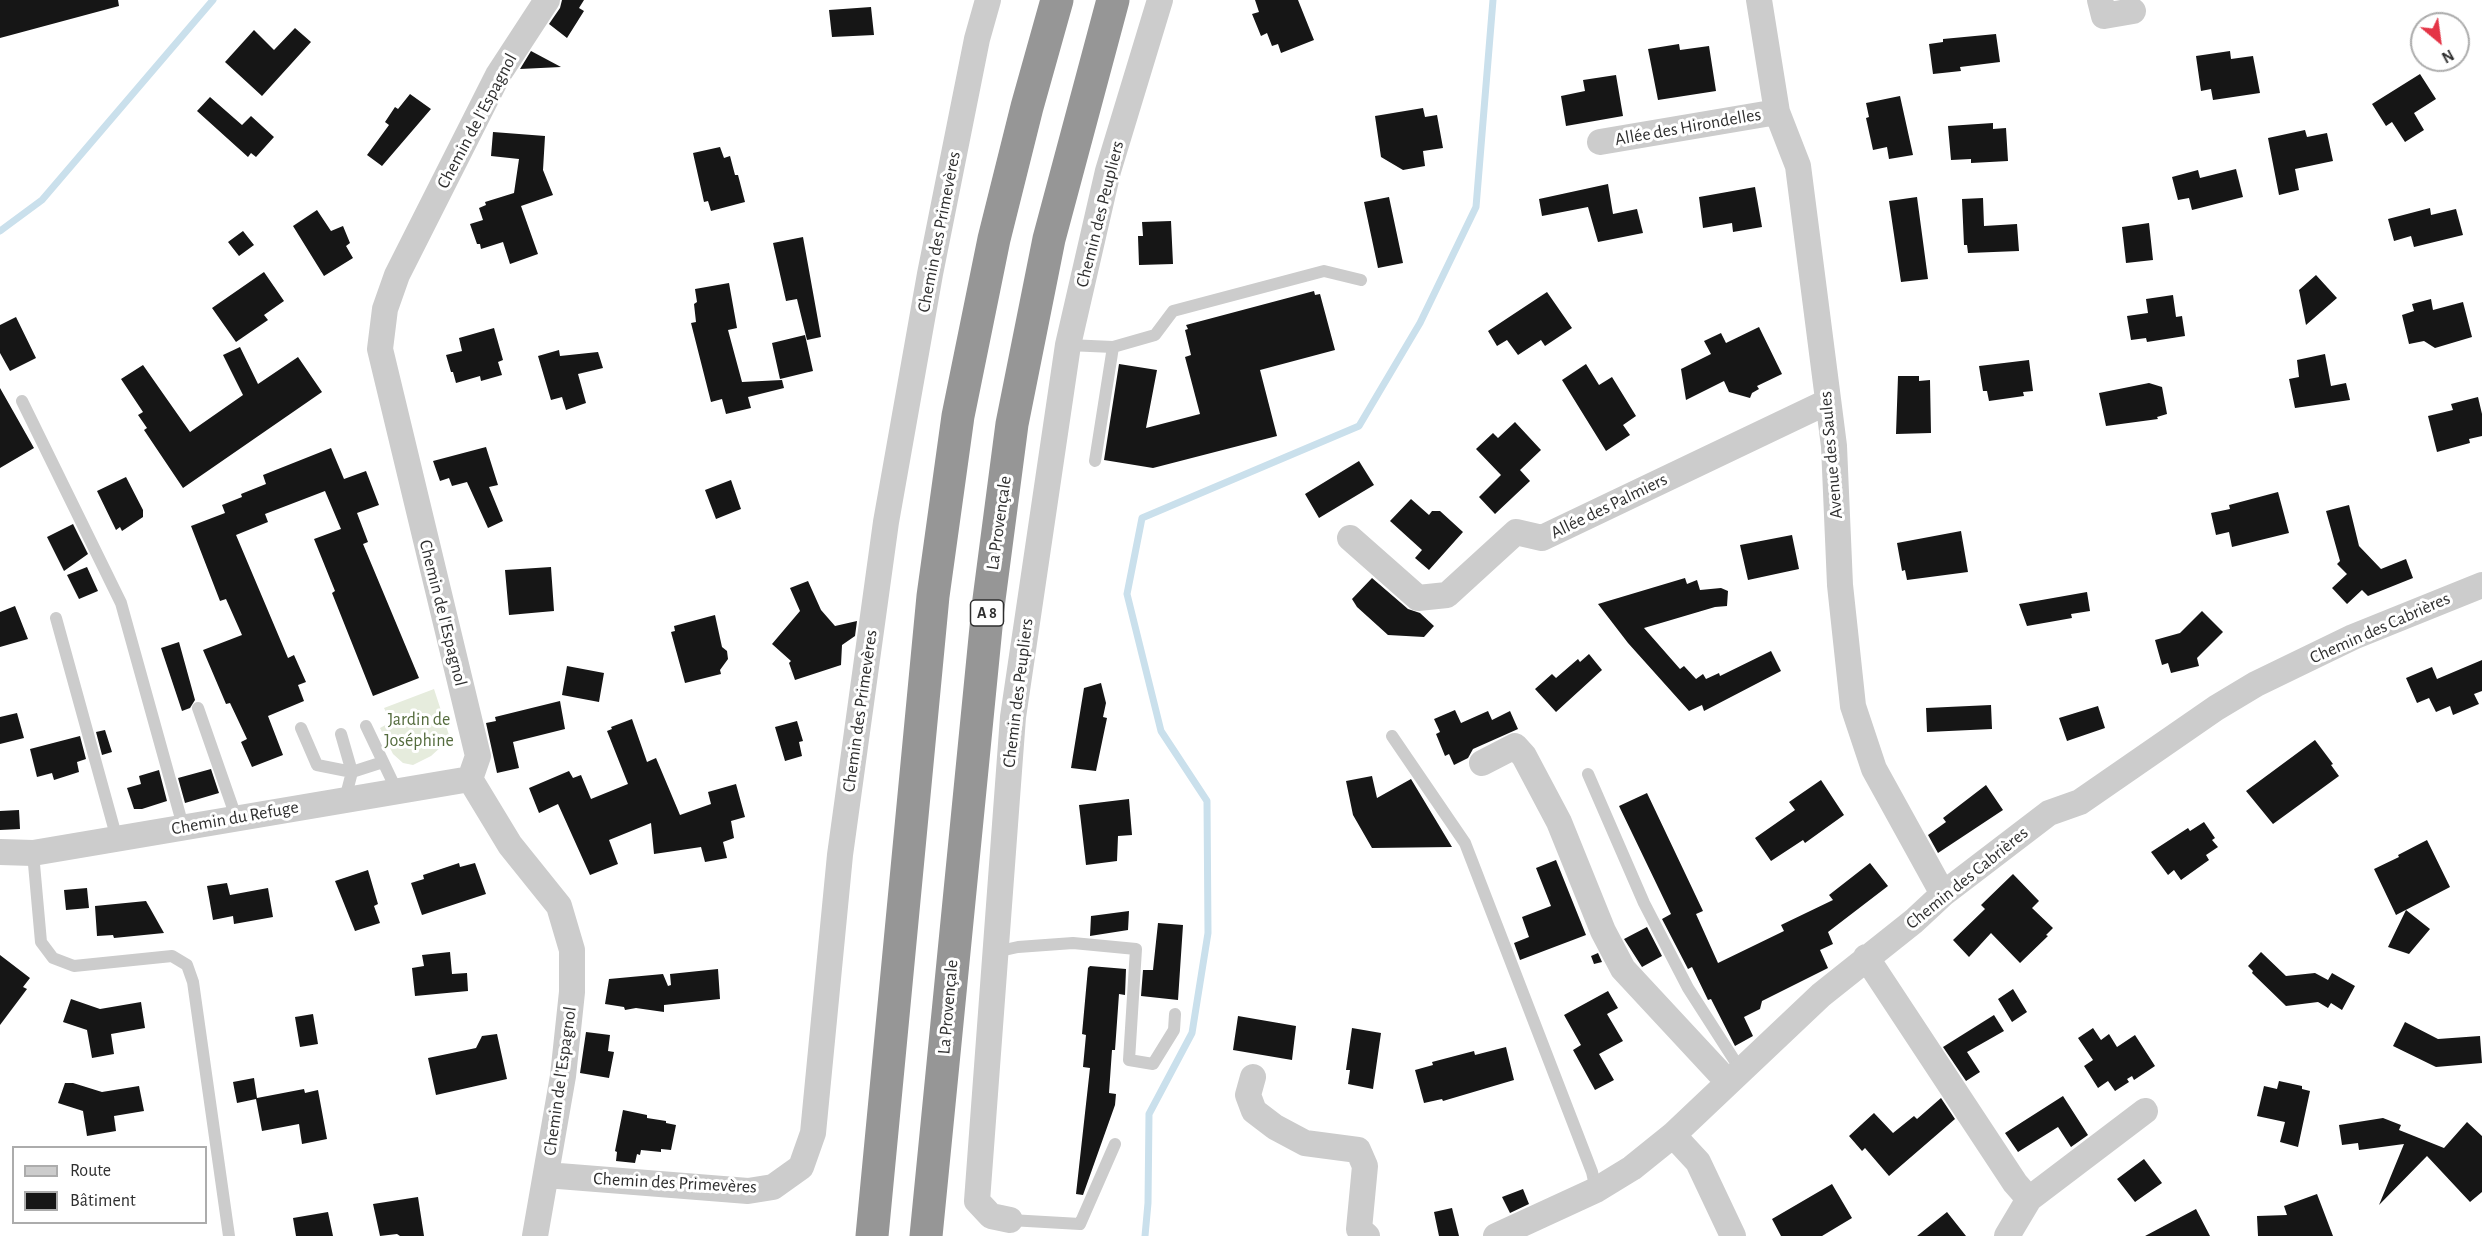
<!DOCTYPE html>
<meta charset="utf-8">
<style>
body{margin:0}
#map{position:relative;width:2482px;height:1236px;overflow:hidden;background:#fff;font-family:"Alegreya Sans",sans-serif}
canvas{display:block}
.legend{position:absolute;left:12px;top:1146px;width:195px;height:78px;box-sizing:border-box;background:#fff;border:2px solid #acacac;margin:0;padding:8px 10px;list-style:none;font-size:18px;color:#2f2f2f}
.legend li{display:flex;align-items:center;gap:12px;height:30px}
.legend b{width:30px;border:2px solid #acacac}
.north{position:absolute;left:2410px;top:12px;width:60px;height:60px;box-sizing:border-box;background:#fff;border:2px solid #acacac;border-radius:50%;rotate:151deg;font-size:16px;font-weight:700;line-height:24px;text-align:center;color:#2f2f2f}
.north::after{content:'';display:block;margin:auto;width:21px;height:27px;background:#e43446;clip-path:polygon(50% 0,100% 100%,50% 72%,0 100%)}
</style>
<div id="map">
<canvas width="2482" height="1236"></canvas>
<ul class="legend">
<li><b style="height:8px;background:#ccc"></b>Route</li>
<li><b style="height:16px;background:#161616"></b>Bâtiment</li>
</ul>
<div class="north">N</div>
</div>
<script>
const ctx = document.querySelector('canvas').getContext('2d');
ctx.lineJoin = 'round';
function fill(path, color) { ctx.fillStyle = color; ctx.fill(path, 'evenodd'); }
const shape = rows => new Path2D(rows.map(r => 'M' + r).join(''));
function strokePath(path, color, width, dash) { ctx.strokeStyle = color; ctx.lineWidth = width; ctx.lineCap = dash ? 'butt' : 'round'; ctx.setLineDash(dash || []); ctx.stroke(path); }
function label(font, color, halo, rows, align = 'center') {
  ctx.font = font + ' "Alegreya Sans",sans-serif'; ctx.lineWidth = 6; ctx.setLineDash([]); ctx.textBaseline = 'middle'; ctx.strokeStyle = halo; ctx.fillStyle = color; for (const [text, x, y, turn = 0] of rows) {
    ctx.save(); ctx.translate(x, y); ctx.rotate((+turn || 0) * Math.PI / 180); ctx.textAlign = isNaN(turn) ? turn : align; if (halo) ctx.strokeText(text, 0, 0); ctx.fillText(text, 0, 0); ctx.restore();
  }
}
const green = shape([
 [434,689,449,735,442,746,431,756,413,765,403,763,393,754,380,728,391,722,384,708]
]);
const stream = shape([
 [0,231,42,200,213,0],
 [1145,1236,1148,1203,1149,1114,1192,1033,1208,933,1207,801,1161,731,1127,594,1142,518,1359,426,1420,323,1476,207,1493,0]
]);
const building = shape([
 [0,0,118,0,119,6,0,38],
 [562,0,584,0,579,8,584,11,567,38,549,24,560,8],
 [1255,0,1298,0,1314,40,1281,53,1278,44,1272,46,1267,33,1261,36,1252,14,1259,12],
 [871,7,874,35,832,37,829,10],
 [295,28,311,42,262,96,225,62,254,30,274,50],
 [1996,34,2000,62,1960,67,1961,71,1933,74,1929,44,1943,42,1943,39],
 [1679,44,1680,50,1709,46,1716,91,1658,100,1648,49],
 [531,51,561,67,520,69],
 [2230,51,2231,59,2253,56,2260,93,2213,100,2211,89,2201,91,2196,56],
 [2420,74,2436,99,2414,113,2424,130,2405,142,2392,122,2386,126,2372,104],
 [1616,75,1623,116,1566,126,1561,96,1585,91,1583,80],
 [410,94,431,109,382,166,367,155,389,125,385,122,395,107,398,109],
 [1900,96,1913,155,1889,159,1887,147,1873,150,1866,118,1869,117,1866,103],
 [210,97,242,125,251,116,274,137,256,157,251,153,248,157,197,111],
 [1423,108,1425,117,1437,115,1443,148,1423,151,1425,166,1403,170,1381,157,1375,116],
 [1993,123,1993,129,2006,128,2008,161,1971,163,1971,159,1951,160,1948,126],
 [2305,130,2307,137,2327,133,2333,161,2295,169,2299,190,2279,195,2268,138],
 [493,132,545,136,543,170,553,195,521,206,538,254,510,264,503,242,481,249,480,244,477,244,470,224,483,220,479,208,486,205,485,202,514,193,519,159,491,156],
 [720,147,724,158,730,156,735,175,738,175,745,202,711,211,708,201,704,202,693,153],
 [2236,169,2243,197,2192,210,2189,198,2178,200,2172,177,2198,170,2200,178],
 [1608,184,1613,214,1637,209,1643,233,1598,242,1588,207,1542,216,1539,199],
 [1755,187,1762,227,1733,232,1732,223,1703,228,1699,197],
 [1389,197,1403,263,1378,268,1364,202],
 [1917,197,1928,279,1901,282,1889,201],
 [1983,198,1984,226,2017,224,2019,251,1968,253,1967,245,1964,245,1962,199],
 [2430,208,2431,215,2456,209,2463,235,2414,247,2411,236,2394,241,2388,219],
 [317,210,331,231,343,226,350,243,346,246,353,258,324,276,293,226],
 [1171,221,1173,264,1139,265,1138,236,1143,236,1142,222],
 [2149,223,2153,260,2126,263,2122,227],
 [243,231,254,245,239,256,228,242],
 [803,237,821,337,807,340,797,299,786,301,773,243],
 [264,272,284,301,264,315,268,320,236,342,212,308],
 [2316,275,2337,298,2306,325,2299,290],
 [729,283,737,328,728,330,742,382,782,380,784,388,748,397,751,408,726,414,722,399,711,402,691,323,696,322,694,304,697,302,695,289],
 [1314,291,1315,295,1320,294,1335,350,1260,370,1277,436,1153,468,1104,460,1119,364,1157,370,1146,428,1200,414,1185,357,1191,355,1185,330,1188,329,1186,325],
 [1547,292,1572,328,1545,346,1541,340,1518,355,1507,340,1497,346,1488,331],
 [2173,295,2176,317,2182,316,2185,336,2147,342,2146,338,2131,340,2127,316,2148,313,2146,299],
 [2431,299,2433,310,2463,302,2472,337,2435,348,2424,341,2409,344,2402,315,2414,311,2412,304],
 [16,317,36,358,10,371,0,353,0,325],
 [1759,327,1782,374,1757,386,1759,389,1752,393,1750,398,1729,392,1724,381,1686,400,1681,369,1711,354,1704,341,1721,333,1726,343],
 [494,328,503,360,498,362,502,375,481,381,480,376,456,383,453,372,451,372,446,355,462,351,459,338],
 [805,335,813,371,780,379,772,343],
 [240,347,258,384,298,357,322,392,183,488,144,430,147,428,138,415,143,412,121,379,143,365,190,432,243,395,223,355],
 [559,350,560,356,598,352,603,368,578,374,586,403,566,410,562,397,551,400,538,356],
 [2325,354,2331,386,2346,383,2350,400,2295,408,2289,379,2299,377,2297,360],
 [2029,360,2033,391,2023,392,2024,396,1989,401,1987,391,1983,391,1979,366],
 [1586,364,1599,385,1612,377,1636,416,1623,425,1630,435,1606,451,1562,380],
 [1898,376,1919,376,1919,381,1930,380,1931,433,1896,434],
 [2149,383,2162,387,2167,414,2157,417,2158,419,2106,426,2099,393],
 [0,388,34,448,0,468],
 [2478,397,2482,414,2482,436,2469,439,2470,443,2437,452,2428,416,2453,410,2451,404],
 [1515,422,1541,450,1520,470,1530,481,1495,514,1479,497,1501,475,1476,449,1493,433,1498,438],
 [486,447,498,485,489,487,503,521,488,528,467,482,452,486,449,478,440,481,433,461],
 [331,448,344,479,366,471,379,505,357,513,368,542,363,544,419,678,373,696,332,593,335,591,314,539,341,529,325,491,265,514,268,522,236,535,288,658,294,655,306,682,298,685,304,701,268,716,283,755,252,767,241,742,247,739,230,703,226,704,203,650,242,635,226,599,220,601,191,526,225,513,222,505,242,497,241,494,266,484,263,475],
 [1359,461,1374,485,1319,518,1305,494],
 [126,477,143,510,143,517,122,531,120,527,116,530,97,491],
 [731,480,741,509,716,519,705,490],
 [2278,492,2289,533,2232,547,2229,532,2216,535,2211,513,2230,509,2229,505],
 [1411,499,1429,515,1432,511,1440,511,1463,532,1429,570,1415,558,1422,550,1390,521],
 [2349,505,2359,546,2381,569,2406,559,2413,578,2368,596,2362,590,2347,604,2332,588,2347,574,2337,564,2340,561,2326,511],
 [73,524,88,554,64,571,47,537],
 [1961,531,1968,572,1907,580,1905,570,1902,571,1897,543],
 [1792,535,1799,569,1748,580,1740,545],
 [87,567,98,591,79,599,67,575],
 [551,567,554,611,509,615,505,570],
 [1372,578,1408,609,1420,613,1434,626,1424,637,1388,635,1357,607,1352,599],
 [1685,578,1687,584,1697,580,1700,590,1721,588,1728,591,1727,606,1715,607,1644,628,1680,669,1684,666,1696,679,1703,674,1706,679,1719,673,1720,676,1771,651,1781,671,1704,711,1702,705,1689,711,1628,643,1598,604],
 [808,581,821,610,835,626,857,621,855,636,842,645,841,665,795,680,789,663,791,661,772,644,800,611,790,588],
 [2087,592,2090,611,2071,614,2072,618,2027,626,2019,604],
 [15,606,28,639,0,647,0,612],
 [2202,611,2223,632,2197,658,2199,666,2171,673,2168,663,2162,665,2155,640,2180,633],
 [715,615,722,647,727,651,728,659,720,670,721,674,685,683,671,632,675,631,674,626],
 [179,642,195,700,190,708,182,711,161,648],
 [1589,654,1602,670,1556,712,1535,689,1552,674,1556,678,1578,659,1580,662],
 [2482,660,2482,691,2474,694,2479,704,2453,715,2450,706,2436,712,2429,698,2417,703,2406,678,2432,667,2437,679],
 [567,666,604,673,599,702,562,695],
 [1101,683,1106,703,1103,717,1107,718,1096,771,1071,768,1084,688],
 [560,701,565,729,513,742,519,768,497,773,486,723,496,721,495,717],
 [1991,705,1992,729,1927,732,1926,708],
 [2098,706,2105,728,2067,741,2059,718],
 [1455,710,1461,723,1488,711,1492,720,1510,711,1518,729,1473,749,1468,758,1454,765,1449,754,1445,756,1436,734,1440,732,1434,719],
 [17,713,24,738,0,744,0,717],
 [632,719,647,762,656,758,680,815,711,804,708,792,736,784,745,817,731,821,734,838,723,842,727,858,705,862,701,847,654,854,651,823,609,840,618,864,590,875,558,804,539,813,529,788,569,771,573,778,581,775,591,799,628,784,607,731,612,729,611,727],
 [797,721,803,741,799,742,802,756,785,761,775,727],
 [105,730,112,752,102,755,96,732],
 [80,736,86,759,77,762,79,772,54,780,52,773,37,777,30,749],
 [2315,740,2333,764,2331,765,2339,776,2273,824,2246,791],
 [211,769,219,793,185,803,178,778],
 [159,770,167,801,142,809,134,809,127,788,141,784,139,776],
 [1372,776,1377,798,1411,779,1452,847,1372,848,1353,815,1346,781],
 [1821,780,1844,815,1805,843,1803,840,1771,861,1755,838,1795,810,1789,802],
 [1986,785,2003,810,1938,853,1928,835,1946,822,1943,818],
 [1647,793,1703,911,1696,914,1718,963,1784,931,1781,925,1833,900,1829,895,1870,863,1888,886,1828,932,1833,944,1820,950,1828,968,1762,1001,1760,1009,1744,1017,1753,1036,1735,1046,1711,999,1708,1000,1692,967,1688,969,1662,919,1671,914,1619,806],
 [1129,799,1132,835,1118,836,1117,861,1086,865,1079,805],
 [19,810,20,829,0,830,0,811],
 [2204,822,2215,838,2212,840,2218,847,2206,855,2209,860,2181,880,2174,870,2168,875,2151,852,2188,828,2190,831],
 [2427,840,2450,887,2396,915,2374,869,2399,857,2398,855],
 [1556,860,1586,935,1520,960,1514,943,1529,937,1522,917,1551,906,1536,868],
 [459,863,460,867,475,863,486,894,422,915,411,883,424,879,423,875],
 [368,870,378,904,374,906,380,923,355,931,335,881],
 [2013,874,2039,901,2032,908,2053,928,2046,935,2048,936,2020,963,1991,933,1969,957,1953,940,1985,909,1981,905],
 [227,883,230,895,268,888,273,917,234,924,233,916,213,920,207,886],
 [87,888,89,908,66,910,64,890],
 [146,901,164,933,114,938,113,935,97,936,95,906],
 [2406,910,2430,929,2409,954,2388,947],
 [1129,911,1128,930,1090,936,1091,916],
 [1158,923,1183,925,1178,1000,1141,996,1143,970,1153,970],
 [1647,927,1662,956,1642,967,1624,939],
 [450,952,452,974,467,973,468,991,415,996,412,968,424,966,422,955],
 [2261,952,2286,976,2315,973,2328,980,2332,973,2355,986,2342,1010,2331,1003,2328,1008,2318,1002,2286,1006,2252,973,2253,971,2248,966],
 [1598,953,1602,962,1594,964,1591,956],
 [0,955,30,978,23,987,27,989,0,1025],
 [1090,966,1126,969,1125,995,1119,994,1115,1050,1112,1050,1109,1093,1116,1094,1115,1105,1083,1195,1076,1194,1090,1068,1083,1067,1086,1035,1082,1034,1088,968],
 [718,969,720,999,664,1005,664,1012,636,1008,625,1010,624,1007,605,1004,609,979,663,974,668,986,671,985,670,974],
 [2013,989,2027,1012,2012,1022,1998,999],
 [1608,991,1618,1008,1607,1014,1623,1041,1599,1054,1614,1080,1595,1090,1573,1050,1581,1045,1564,1015],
 [71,999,100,1009,141,1002,145,1028,111,1034,114,1054,92,1058,87,1030,63,1022],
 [313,1014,318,1044,300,1047,295,1017],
 [1994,1015,2004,1031,1967,1052,1980,1072,1966,1081,1943,1047],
 [1238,1016,1296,1026,1292,1060,1233,1050],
 [2405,1022,2438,1039,2480,1036,2482,1063,2436,1067,2393,1046],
 [1352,1028,1381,1033,1373,1089,1348,1084,1350,1070,1346,1070],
 [2093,1028,2101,1040,2109,1034,2117,1047,2135,1035,2155,1066,2134,1080,2132,1076,2127,1079,2129,1082,2115,1091,2108,1081,2098,1088,2084,1066,2093,1060,2078,1038],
 [586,1032,610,1035,608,1051,614,1052,609,1078,580,1073],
 [497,1034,507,1079,436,1095,428,1058,476,1048,482,1036],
 [1506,1047,1514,1080,1443,1101,1442,1099,1424,1103,1415,1070,1433,1065,1432,1062,1474,1051,1475,1055],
 [254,1078,257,1098,304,1089,305,1093,318,1090,327,1139,302,1144,299,1124,262,1131,256,1099,237,1103,233,1082],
 [2279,1081,2302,1086,2302,1089,2310,1091,2298,1147,2280,1142,2285,1122,2257,1116,2264,1086,2277,1089],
 [65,1083,73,1083,102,1092,139,1086,144,1111,114,1116,116,1131,87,1136,83,1111,58,1103],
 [2063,1096,2088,1135,2071,1147,2058,1127,2018,1152,2005,1133],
 [1941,1098,1955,1119,1889,1176,1865,1148,1862,1151,1849,1136,1874,1113,1893,1133,1914,1116,1917,1119],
 [623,1110,647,1115,647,1118,666,1121,666,1123,676,1125,671,1150,661,1149,661,1152,641,1150,640,1155,637,1154,635,1163,616,1161,617,1152,615,1151],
 [2383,1118,2401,1125,2399,1130,2444,1148,2467,1122,2482,1136,2482,1192,2470,1202,2427,1156,2379,1205,2404,1144,2359,1150,2358,1143,2342,1145,2339,1125],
 [2144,1159,2162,1183,2135,1202,2117,1179],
 [1832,1184,1852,1218,1822,1236,1781,1236,1772,1219],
 [1523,1189,1529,1204,1510,1213,1502,1197],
 [2317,1194,2333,1236,2258,1236,2257,1216,2287,1215,2284,1206],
 [418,1197,424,1236,400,1236,397,1234,380,1236,373,1204],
 [1452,1208,1459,1236,1439,1236,1434,1212],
 [2196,1209,2210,1236,2145,1236],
 [328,1212,333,1236,296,1236,293,1218],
 [1947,1212,1966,1236,1917,1236]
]);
const lane = shape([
 [1068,345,1113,347,1155,335,1173,311,1324,271,1361,280],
 [22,401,121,603,183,826],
 [1095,461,1113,347],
 [56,618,117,839],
 [198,708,236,817],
 [366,726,397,791],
 [301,728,317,765,352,772,383,762],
 [341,734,352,772,345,799],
 [1392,736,1465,843,1592,1172,1596,1190],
 [1588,774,1644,903,1688,988,1740,1069],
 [33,853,41,942,53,958,74,966,172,956,187,965,193,982,229,1236],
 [995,952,1018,947,1073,943,1136,949,1129,1060,1153,1064,1174,1030,1175,1014],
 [1010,1220,1080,1224,1115,1144]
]);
const street = shape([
 [1759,0,1777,112,1798,166,1834,446,1840,585,1853,706,1874,769,1943,894],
 [2100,0,2104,16,2133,11],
 [1600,142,1777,112],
 [1350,538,1418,598,1447,595,1516,532,1542,538,1827,402],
 [1482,763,1515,746,1524,756,1559,822,1603,931,1623,969,1728,1082],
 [0,852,33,853,470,779],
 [1866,957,2015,1183,2029,1199],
 [1253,1077,1248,1095,1254,1111,1275,1127,1305,1143,1358,1150,1365,1166,1359,1229,1367,1236],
 [1673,1135,1698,1162,1733,1236],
 [546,1175,748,1191,773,1187,801,1167,813,1133,840,855,886,522,930,274,977,39,988,0],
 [1010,1220,991,1216,977,1201,1013,717,1068,345,1108,171,1160,0],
 [535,1236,563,1076,572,992,572,950,559,906,510,845,470,779,478,756,380,349,385,309,397,275,498,75,547,0],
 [1496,1236,1596,1190,1632,1168,1673,1135,1821,995,1914,921,1943,894,2049,813,2080,802,2216,708,2256,684,2353,637,2482,585],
 [2007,1236,2029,1199,2145,1111]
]);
const highway = shape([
 [872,1236,933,596,958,416,994,239,1027,107,1057,0],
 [926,1236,988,607,1012,424,1049,239,1113,0]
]);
const shields = [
 [987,613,33]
];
const shieldNames = [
 ["A 8",987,613]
];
const streetNames = [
 ["Chemin de l'Espagnol",477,121,-62],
 ["Allée des Hirondelles",1688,127,-10],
 ["Chemin des Peupliers",1100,214,-76],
 ["Chemin des Primevères",939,232,-79],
 ["Avenue des Saules",1831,455,-95],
 ["Allée des Palmiers",1609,506,-26],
 ["La Provençale",999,523,-82],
 ["Chemin de l'Espagnol",443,613,76],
 ["Chemin des Cabrières",2380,628,-24],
 ["Chemin des Peupliers",1018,693,-83],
 ["Chemin des Primevères",860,711,-82],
 ["Chemin du Refuge",235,818,-10],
 ["Chemin des Cabrières",1967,878,-39],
 ["La Provençale",948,1007,-85],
 ["Chemin de l'Espagnol",560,1081,-82],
 ["Chemin des Primevères",675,1183,3]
];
const parkNames = [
 ["Jardin de",419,720],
 ["Joséphine",419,741]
];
fill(green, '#e6ecdd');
strokePath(stream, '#cae0ec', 7);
fill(building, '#161616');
strokePath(lane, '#ccc', 12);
strokePath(street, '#ccc', 26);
strokePath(highway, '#969696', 33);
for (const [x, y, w] of shields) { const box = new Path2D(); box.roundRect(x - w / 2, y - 13, w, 26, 4.5); ctx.fillStyle = '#fff'; ctx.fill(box); strokePath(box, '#2f2f2f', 1.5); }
label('bold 16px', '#2f2f2f', null, shieldNames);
label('18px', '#2f2f2f', '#fff', streetNames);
label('18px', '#546b3d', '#fff', parkNames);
</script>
